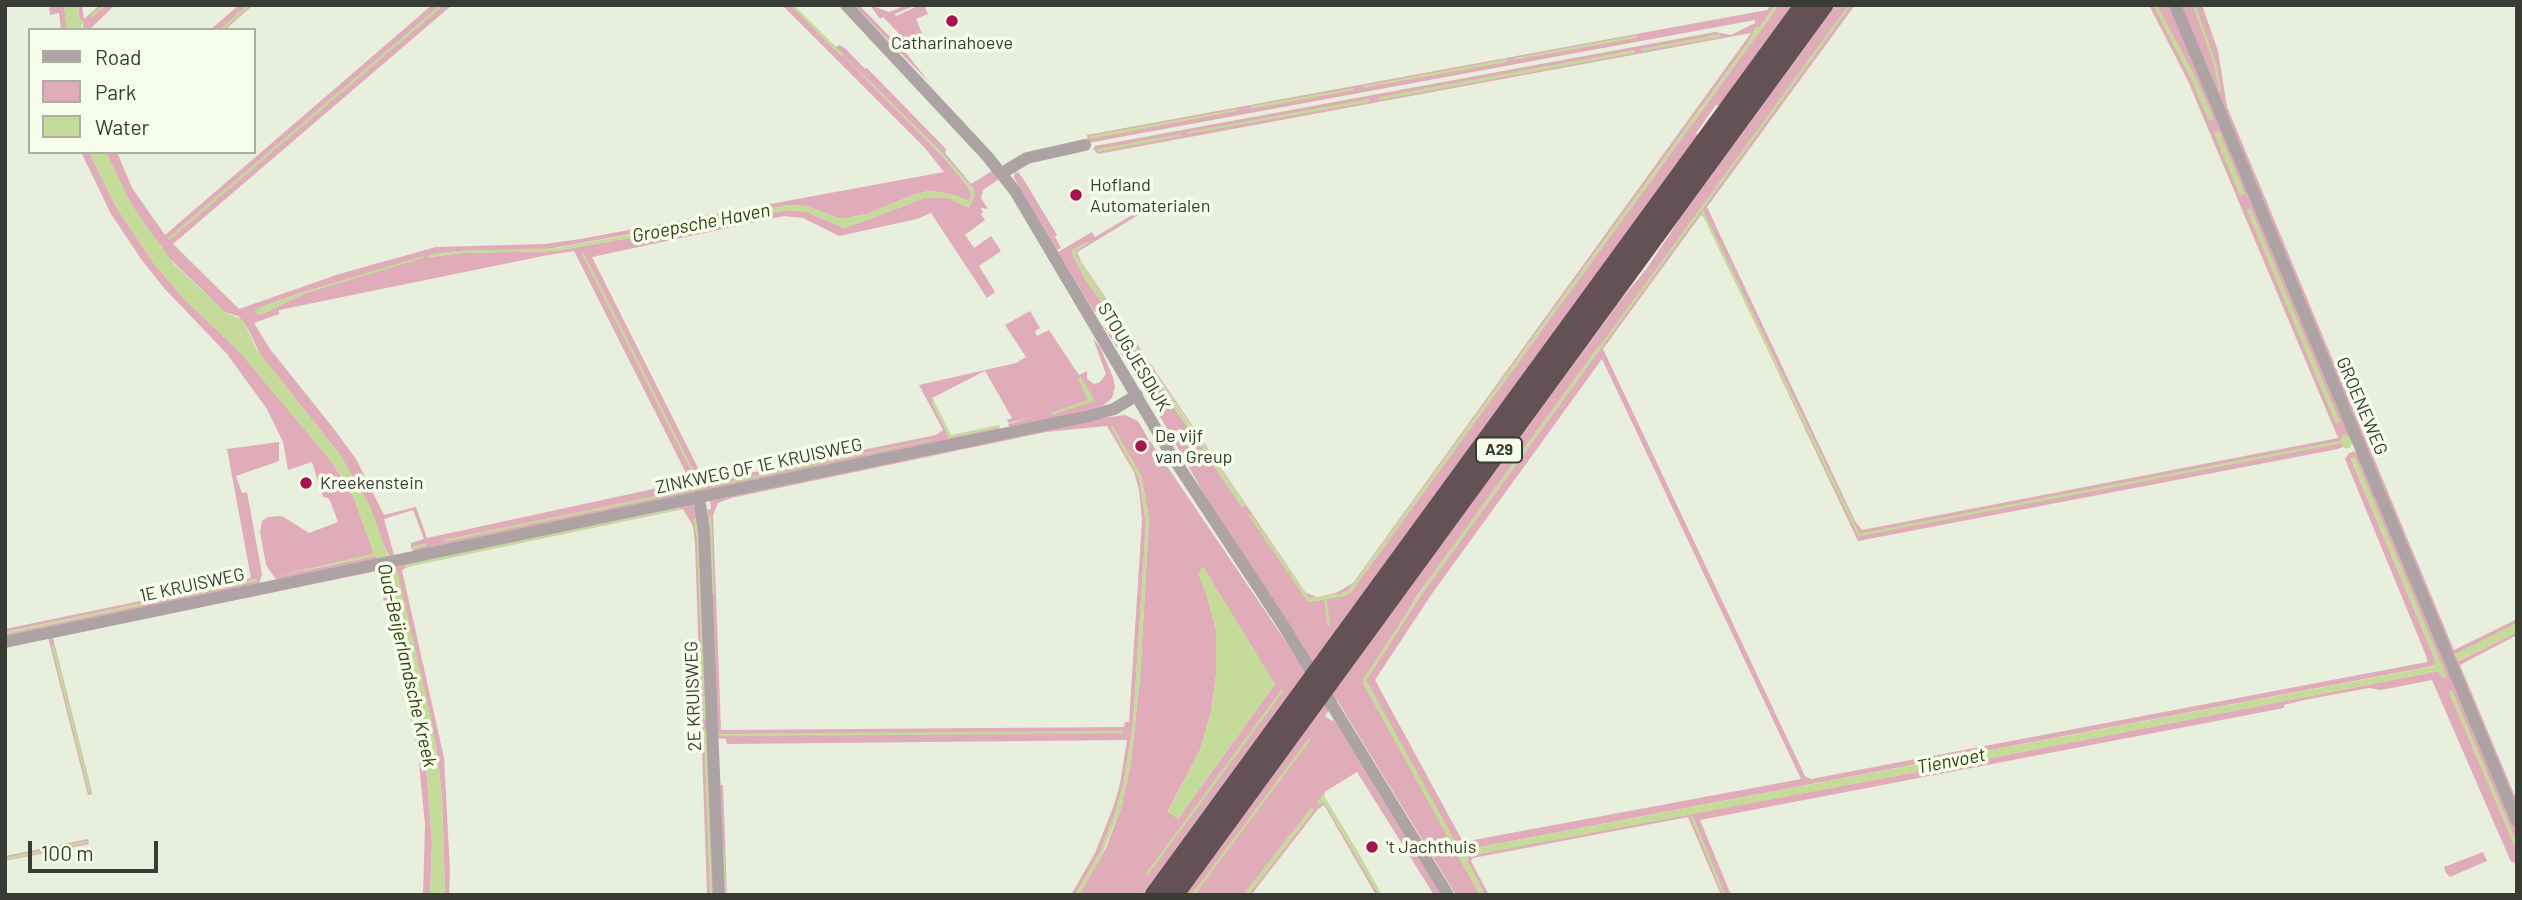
<!DOCTYPE html>
<style>
body{margin:0}
#map{position:relative;width:2522px;height:900px;overflow:hidden;background:#e8efdc;font-family:Barlow,sans-serif}
canvas{display:block}
.frame{position:absolute;inset:0;border:7px solid #393c34;pointer-events:none}
.legend{position:absolute;left:28px;top:28px;width:228px;height:126px;box-sizing:border-box;background:#f5fce9;border:2px solid #aaafa1;margin:0;padding:9px 12px;list-style:none;font-size:21px;color:#393c34}
.legend li{display:flex;align-items:center;gap:14px;height:35px}
.legend b{width:35px;border:2px solid #aaafa1}
.scale{position:absolute;left:28px;top:841px;width:130px;height:32px;box-sizing:border-box;border:4px solid #393c34;border-top:0;padding-left:9px;font-size:21px;line-height:24px;white-space:nowrap;color:#393c34;-webkit-text-stroke:5px #f5fce9;paint-order:stroke}
</style>
<div id="map">
<canvas width="2522" height="900"></canvas>
<div class="frame"></div>
<ul class="legend">
<li><b style="height:9px;background:#ada3a5"></b>Road</li>
<li><b style="height:19px;background:#e1acb9"></b>Park</li>
<li><b style="height:19px;background:#c4db9a"></b>Water</li>
</ul>
<div class="scale">100 m</div>
</div>
<script>
const ctx = document.querySelector('canvas').getContext('2d');
ctx.lineJoin = 'round';
function fill(path, color) { ctx.fillStyle = color; ctx.fill(path, 'evenodd'); }
const shape = rows => new Path2D(rows.map(r => 'M' + r).join(''));
function strokePath(path, color, width, dash) { ctx.strokeStyle = color; ctx.lineWidth = width; ctx.lineCap = dash ? 'butt' : 'round'; ctx.setLineDash(dash || []); ctx.stroke(path); }
function label(font, color, halo, rows, align = 'center') {
  ctx.font = font + ' Barlow,sans-serif'; ctx.lineWidth = 7; ctx.setLineDash([]); ctx.textBaseline = 'middle'; ctx.strokeStyle = halo; ctx.fillStyle = color; for (const [text, x, y, turn = 0] of rows) {
    ctx.save(); ctx.translate(x, y); ctx.rotate((+turn || 0) * Math.PI / 180); ctx.textAlign = isNaN(turn) ? turn : align; if (halo) ctx.strokeText(text, 0, 0); ctx.fillText(text, 0, 0); ctx.restore();
  }
}
const green = shape([
 [49,5,64,5,67,30,61,30,59,13,50,15],
 [78,5,82,5,84,19,100,5,115,5,89,30,82,30,84,23,79,18],
 [239,5,253,5,225,30,210,30],
 [432,5,452,5,173,244,239,309,339,274,436,247,545,244,580,239,944,172,925,148,782,5,791,5,834,49,839,45,845,48,865,69,867,68,946,149,945,153,971,184,992,171,998,180,983,190,981,198,988,209,981,208,983,212,981,214,985,220,965,235,974,248,991,236,1001,251,979,266,995,292,987,298,931,213,917,219,839,236,803,218,784,216,592,257,705,482,936,435,943,430,919,385,1016,363,1026,357,1005,325,1030,311,1040,328,1035,331,1037,336,1049,330,1079,375,1087,371,1087,379,1094,384,1100,382,1106,374,1093,338,1100,347,1113,377,1115,387,1112,398,1104,405,1086,411,1010,428,1008,424,1034,417,1008,423,1007,420,1012,418,985,371,932,398,934,401,932,403,948,434,947,435,962,435,1000,427,998,430,414,553,412,549,425,546,411,548,411,543,424,539,413,510,384,519,394,555,389,556,341,456,260,354,247,327,238,316,225,312,164,253,162,246,158,243,128,200,106,152,117,152,132,188,165,235],
 [841,53,941,152,970,185,974,190,969,207,948,198,925,198,845,228,806,212,787,210,556,251,463,253,430,257,429,255,457,251,548,249,789,205,806,206,841,219,867,214,913,195,929,191,951,194,969,201,971,195,969,188,944,158],
 [574,251,690,481,427,538,416,507,384,515,356,459,334,429,270,349,254,323,279,314,279,310,543,256],
 [423,257,306,293,262,314,257,314,259,308,297,294],
 [704,487,704,488,444,541,444,540],
 [854,5,859,5,906,53,929,82],
 [870,5,889,12,906,5,916,5,895,14,896,16,920,5,929,5,925,7,928,14,916,19,923,36,908,43,883,17,880,19],
 [1771,5,1775,5,1760,27,1755,28,1750,40,1349,590,1340,594,1309,598,1250,514,1308,602,1344,596,1351,592,1779,5,1793,5,1719,106,1716,105,1696,133,1698,135,1142,895,1079,895,1106,848,1121,808,1131,762,1140,678,1149,519,1141,475,1112,428,1139,478,1146,523,1133,724,1124,781,1115,814,1099,854,1075,895,1071,895,1095,853,1114,805,1120,784,1127,740,727,744,726,739,717,738,707,510,711,509,710,501,1096,419,1125,415,1138,421,1149,440,1138,445,1139,448,1150,441,1297,658,1304,647,1207,499,1141,383,1102,325,1129,353,1132,351,1107,323,1093,310,1058,252,1092,232,1095,237,1139,211,1140,214,1079,251,1077,253,1082,263,1306,593,1317,597,1336,593,1353,583,1751,33,1098,154,1093,149,1095,146,1715,32,1731,35,1755,23,1755,20,1088,143,1087,135,1745,14,1767,10],
 [1090,241,1076,251,1075,254,1148,364,1145,366,1084,277,1073,256,1072,250],
 [1155,373,1245,505,1245,506,1242,507,1152,375],
 [1107,426,1134,472,1139,490,1142,520,1129,722,1125,722,1124,727,721,730,713,515,718,503,731,498,1046,432],
 [1199,574,1275,684,1178,819,1168,811,1200,750,1211,712,1216,676,1216,630,1207,596],
 [1836,5,1855,5,1707,207,1855,521,1862,530,2338,438,2188,81,2149,5,2171,5,2354,442,2338,449,1858,541,1762,338,1704,217,1701,215,1603,349,1805,776,1811,779,2427,662,2427,658,2345,459,2348,454,2354,451,2357,453,2517,831,2517,844,2452,691,2449,692,2517,851,2517,863,2511,862,2432,680,2381,690,2369,688,2304,700,2284,705,2284,708,1700,820,1731,895,1721,895,1688,817,1473,858,1471,861,1489,895,1485,895,1467,860,1469,856,1508,848,1960,764,2434,672,2439,672,2443,678,2446,677,2354,457,2351,459,2434,657,2436,664,2433,666,1459,851,1457,854,1480,895,1456,895,1337,700,1325,716,1332,721,1334,720,1441,895,1434,895,1357,772,1326,791,1319,804,1324,802,1379,895,1376,895,1324,805,1318,809,1251,895,1248,895,1314,810,1311,809,1243,895,1184,895,1621,300,1647,268,1679,220],
 [2250,209,2339,423,2247,210],
 [1599,346,1601,348,1424,591,1366,680,1454,842,1452,843,1363,683,1419,593],
 [1602,359,1801,779,1463,842,1375,680,1431,595],
 [2179,5,2202,5,2218,51,2227,107,2233,121,2454,650,2517,619,2517,623,2455,655,2459,661,2517,632,2517,635,2460,665,2517,801,2517,813],
 [81,152,89,152,115,205,155,265,184,299,239,351,332,462,354,498,373,551,372,555,278,576,375,556,380,558,277,581,266,565,260,532,262,521,268,517,282,516,309,533,338,522,331,503,328,498,323,497,312,462,288,470,283,442,267,409,227,354,164,288,141,259,111,214],
 [1015,172,1019,173,1024,180,1057,235,1055,237,1061,248,1057,250,1014,178],
 [279,442,279,461,236,476,242,493,247,492,262,574,259,585,5,638,5,634,257,581,257,579,5,632,5,629,251,578,227,449],
 [693,504,698,512,717,895,707,895,695,545,693,526,683,509,410,566,402,570,444,758,450,871,449,895,445,895,442,795,436,747,404,602,392,567],
 [382,567,426,764,432,843,430,895,423,895,425,825,418,753,377,571,53,638,92,792,92,794,88,795,48,637],
 [723,785,727,895,720,895,716,786],
 [88,839,89,844,5,861,5,856],
 [2483,852,2487,861,2450,877,2446,873,2444,867]
]);
const water = shape([
 [64,5,78,5,79,18,84,23,81,26,82,30,67,30],
 [1775,5,1779,5,1351,592,1346,596,1308,602,1248,515,1251,514,1309,598,1340,594,1349,590,1750,40,1755,28,1760,27],
 [2153,5,2157,5,2196,78,2214,119,2209,121,2190,77],
 [1720,34,1721,37,1642,51,1641,49],
 [1637,35,1637,38,1514,60,1514,58],
 [1634,50,1635,53,1379,100,1379,97],
 [841,53,941,152,970,185,975,194,971,205,964,206,948,198,925,198,845,228,806,212,787,210,556,251,462,253,429,257,429,255,457,251,557,248,789,205,806,206,841,219,867,214,913,195,929,191,951,194,969,201,971,195,969,188,944,158],
 [1507,59,1507,62,1363,88,1363,86],
 [1354,88,1354,90,1251,109,1251,106],
 [1369,99,1369,102,1187,134,1187,132],
 [1237,109,1237,111,1090,139,1089,136],
 [2219,131,2245,194,2240,196,2214,133],
 [1181,134,1181,136,1098,152,1097,149],
 [89,152,106,152,132,206,174,264,225,312,243,320,257,350,341,456,370,506,392,567,397,571,399,578,434,732,442,795,445,895,430,895,432,843,426,764,380,558,375,556,278,575,372,554,373,551,354,498,332,462,239,351,184,299,155,265,115,205],
 [2251,209,2340,422,2336,424,2247,210],
 [1091,241,1076,251,1075,254,1148,364,1145,366,1084,277,1073,256,1072,250],
 [423,256,424,258,306,293,263,314,258,315,255,312,259,308,297,294],
 [1599,346,1601,348,1424,591,1366,680,1455,841,1451,843,1364,685,1363,679,1436,569],
 [1154,373,1245,505,1242,507,1151,374],
 [1081,377,1095,401,1052,415,1051,413,1088,400,1078,379],
 [934,401,951,435,999,425,1000,427,948,438,948,433,931,402],
 [1113,426,1141,475,1149,519,1140,678,1131,762,1121,808,1100,859,1079,895,1075,895,1099,854,1115,814,1124,781,1133,724,1146,523,1139,478,1111,427],
 [933,439,933,440,711,487,711,485],
 [2355,456,2447,677,2443,678,2439,672,2434,672,1960,764,1469,856,1467,860,1485,895,1480,895,1457,854,1459,851,2435,666,2434,657,2351,458],
 [704,486,705,488,444,542,444,540],
 [1203,566,1275,684,1178,819,1168,812,1200,750,1211,712,1216,676,1216,630,1207,596,1198,574],
 [257,579,258,581,5,634,5,632],
 [2517,623,2517,632,2458,661,2455,654],
 [2452,690,2517,844,2517,851,2449,692],
 [1323,794,1358,852,1382,895,1379,895,1324,802,1319,804,1317,802],
 [1311,808,1314,810,1248,895,1243,895]
]);
const stream = shape([
 [792,5,842,55],
 [2194,5,2215,64,2220,90],
 [92,16,105,5],
 [221,30,249,5],
 [1701,209,1859,535,2346,441],
 [169,239,442,5],
 [583,254,697,480],
 [1599,349,1850,5],
 [710,516,713,593],
 [695,519,698,540,705,717],
 [412,548,425,545],
 [406,566,679,508],
 [1325,598,1329,625],
 [53,646,90,792],
 [705,730,711,895],
 [719,735,1122,732],
 [1692,817,1724,895],
 [723,849,725,895],
 [5,859,86,842],
 [1147,874,1282,691],
 [1193,895,1309,740]
]);
const canal = shape([
 [2345,439,2347,444]
]);
const minor = shape([
 [846,5,987,156,1015,191,1172,456,1285,628,1448,895],
 [2175,5,2517,821],
 [1002,173,1027,158,1085,145],
 [699,497,704,532,719,895],
 [5,642,1089,416,1114,409,1137,395]
]);
const highway = shape([
 [1154,895,1804,5],
 [1174,895,1824,5]
]);
const markers = [
 [952,21,7,"#a51351"],
 [1076,195,7,"#a51351"],
 [1141,446,7,"#a51351"],
 [306,483,7,"#a51351"],
 [1372,847,7,"#a51351"]
];
const shields = [
 [1499,450,46]
];
const shieldNames = [
 ["A29",1499,450]
];
const poiNames = [
 ["Catharinahoeve",952,43,"center"],
 ["Hofland",1090,185],
 ["Automaterialen",1090,206],
 ["De vijf",1155,436],
 ["van Greup",1155,457],
 ["Kreekenstein",320,483],
 ["'t Jachthuis",1386,847]
];
const streetNames = [
 ["STOUGJESDIJK",1134,357,59],
 ["GROENEWEG",2362,406,67],
 ["ZINKWEG OF 1E KRUISWEG",759,466,-12],
 ["1E KRUISWEG",192,585,-12],
 ["2E KRUISWEG",693,696,-92]
];
const waterNames = [
 ["Groepsche Haven",701,223,-11],
 ["Oud-Beijerlandsche Kreek",407,665,77],
 ["Tienvoet",1951,761,-11]
];
fill(green, '#e1acb9');
fill(water, '#c4db9a');
strokePath(stream, '#c4db9a', 2.5);
strokePath(canal, '#c4db9a', 9);
strokePath(minor, '#ada3a5', 12);
strokePath(highway, '#645155', 19);
for (const [x, y, r, color] of markers) { const dot = new Path2D(); dot.arc(x, y, r, 0, 2 * Math.PI); ctx.fillStyle = color; ctx.fill(dot); strokePath(dot, '#f5fce9', 2.5); }
for (const [x, y, w] of shields) { const box = new Path2D(); box.roundRect(x - w / 2, y - 12.5, w, 25, 5); ctx.fillStyle = '#f5fce9'; ctx.fill(box); strokePath(box, '#393c34', 2); }
label('bold 16px', '#393c34', null, shieldNames);
label('18px', '#393c34', '#f5fce9', poiNames, 'left');
label('18px', '#393c34', '#f5fce9', streetNames);
label('italic 19px', '#324011', '#f5fce9', waterNames);
</script>
